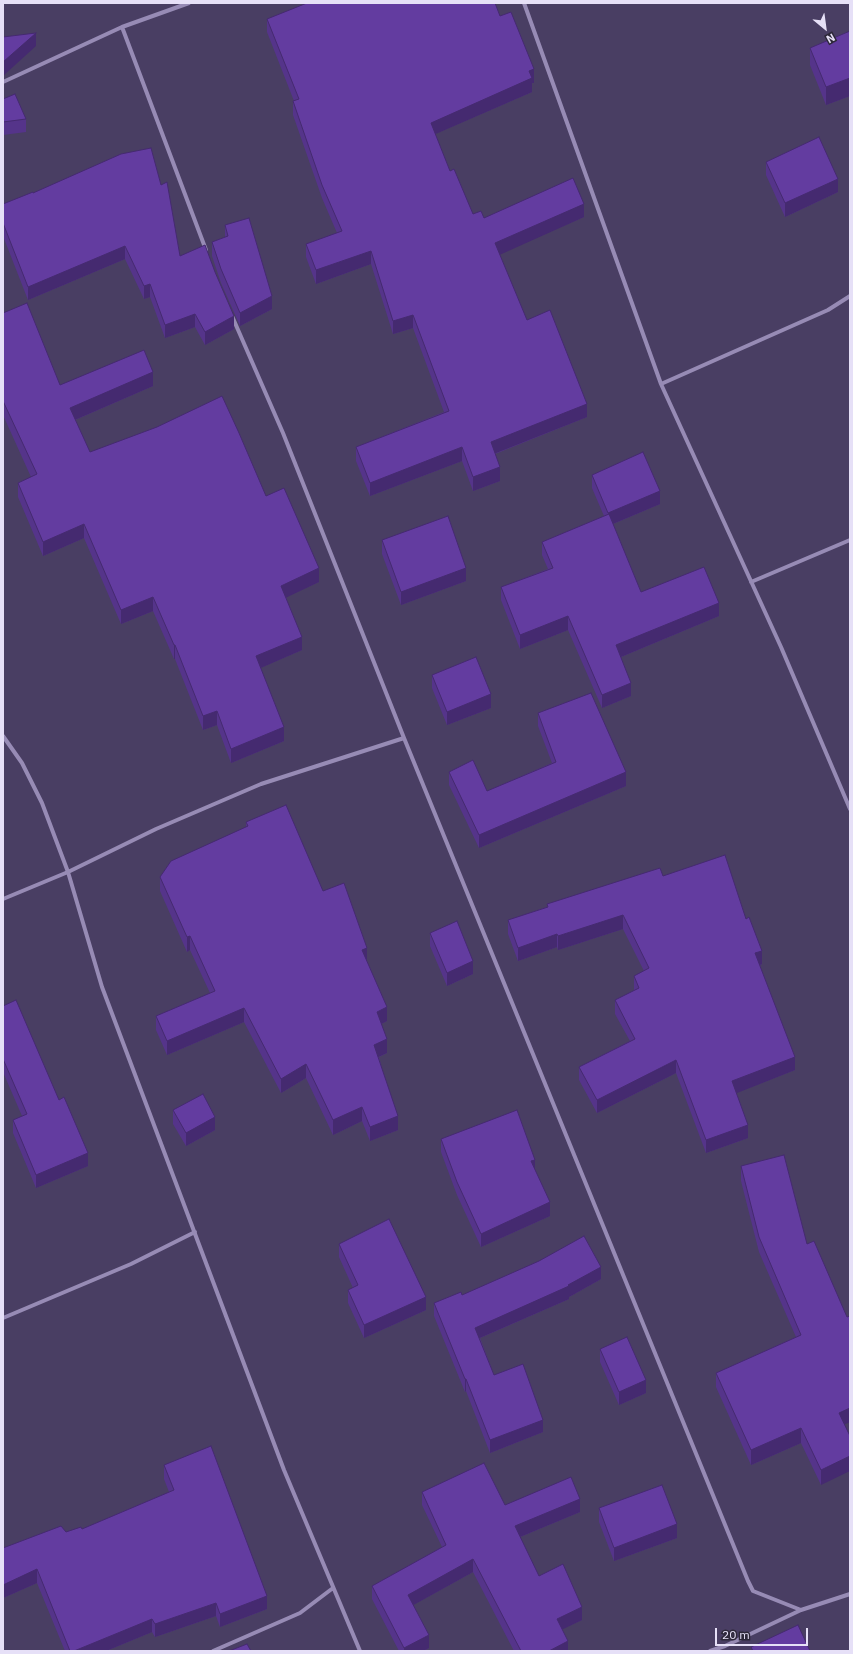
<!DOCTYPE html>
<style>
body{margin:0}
#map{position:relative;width:853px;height:1654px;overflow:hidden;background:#493e63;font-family:"IBM Plex Sans",sans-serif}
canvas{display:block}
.frame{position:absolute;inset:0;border:4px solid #e6e0f7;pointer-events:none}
.north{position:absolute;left:805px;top:8px;width:40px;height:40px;-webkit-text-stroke:3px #2d2839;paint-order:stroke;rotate:151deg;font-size:11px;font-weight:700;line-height:16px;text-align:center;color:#e6e0f7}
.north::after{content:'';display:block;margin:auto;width:14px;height:18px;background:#e6e0f7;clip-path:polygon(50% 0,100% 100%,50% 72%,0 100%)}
.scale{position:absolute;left:715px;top:1628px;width:93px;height:18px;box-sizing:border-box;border:2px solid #e6e0f7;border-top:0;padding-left:5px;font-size:12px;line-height:14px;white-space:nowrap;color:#e6e0f7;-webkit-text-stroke:3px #2d2839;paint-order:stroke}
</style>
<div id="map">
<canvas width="853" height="1654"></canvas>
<div class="frame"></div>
<div class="north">N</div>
<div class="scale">20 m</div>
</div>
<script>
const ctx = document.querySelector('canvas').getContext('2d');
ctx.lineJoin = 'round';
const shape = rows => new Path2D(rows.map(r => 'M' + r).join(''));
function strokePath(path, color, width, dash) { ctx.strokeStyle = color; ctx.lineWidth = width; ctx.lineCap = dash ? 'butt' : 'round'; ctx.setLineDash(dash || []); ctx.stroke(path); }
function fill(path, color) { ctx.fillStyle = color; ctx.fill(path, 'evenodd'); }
const minor = shape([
 [524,3,661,384,781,647,850,809],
 [122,27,206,250],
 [3,82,122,27,189,3],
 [232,316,283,433,404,738,748,1581,753,1591,801,1610],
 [661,384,828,310,850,296],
 [751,582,850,540],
 [3,736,22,763,42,803,68,872,102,987,284,1470,360,1651],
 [3,899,68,872,156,829,261,784,404,738],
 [3,1318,131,1264,195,1232],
 [213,1651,300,1613,333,1588],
 [710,1651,725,1646,801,1610,850,1594]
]);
const wall = shape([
 [500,16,534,83,532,83,532,92,435,134,450,171,473,214,484,218,584,217,499,254,527,320,587,417,495,454,500,481,473,491,462,461,370,496,356,461,356,447,444,412,413,328,393,334,371,264,316,284,306,257,306,244,337,233,322,198,293,115,293,101,294,101,267,32,267,19],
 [850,31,850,96,826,105,810,65,810,48],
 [3,99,26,119,26,132,3,135],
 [766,162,838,192,785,217,766,175],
 [161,185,180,256,234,329,205,345,195,327,165,338,150,297,144,299,125,259,28,300,3,236,3,204,33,193],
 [225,225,272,309,240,326,221,283,212,256,212,242,225,237],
 [3,313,60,385,153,386,75,420,90,452,266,496,319,582,286,597,302,650,260,668,284,741,231,763,217,725,203,730,175,659,174,659,153,611,121,624,84,538,43,556,18,497,18,483,31,477,3,415],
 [592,475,660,504,613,524,641,592,719,616,621,657,631,696,602,708,568,630,520,649,501,600,501,587,548,569,542,555,542,542,604,516,592,488],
 [382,540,466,581,401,605,382,554],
 [432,675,491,708,447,725,432,688],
 [538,713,626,786,479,848,449,785,449,772,487,791,552,763,538,726],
 [246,822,323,891,367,962,387,1021,381,1024,387,1053,379,1057,398,1130,370,1141,362,1121,333,1135,306,1078,281,1093,244,1022,167,1055,156,1030,156,1016,210,993,190,950,187,952,160,891,160,877,246,827],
 [663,876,746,919,762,964,760,965,795,1070,736,1093,748,1138,706,1153,676,1073,597,1113,579,1080,579,1067,630,1041,615,1014,615,1000,634,991,634,976,644,971,623,929,558,950,557,947,518,961,508,934,508,920,547,907,547,904],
 [430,933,473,974,447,986,430,946],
 [3,1006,59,1100,88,1166,36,1188,13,1133,13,1120,22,1116,3,1072],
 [173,1110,215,1130,186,1146,173,1124],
 [441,1139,535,1171,550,1216,481,1247,457,1195,441,1152],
 [741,1166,845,1425,821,1485,801,1443,751,1465,716,1387,716,1373,796,1337,759,1252,741,1181],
 [339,1244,426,1310,364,1338,348,1303,348,1290,353,1288,339,1257],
 [601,1279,569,1297,569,1299,480,1338,494,1375,543,1432,490,1453,466,1391,465,1392,434,1316,434,1303,462,1295],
 [600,1349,646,1393,619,1405,600,1362],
 [164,1465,267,1609,220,1627,216,1616,155,1637,152,1632,106,1651,65,1651,37,1583,3,1598,66,1532,82,1529,169,1492,164,1479],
 [422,1492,505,1505,580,1512,520,1537,539,1576,582,1620,562,1629,568,1651,514,1651,473,1572,413,1605,429,1648,423,1651,399,1651,372,1599,372,1586,442,1547,422,1505],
 [599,1508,677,1538,614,1561,599,1522]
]);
const shadedWall = shape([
 [36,33,36,46,3,76,3,62],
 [534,69,534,83,532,83,532,92,431,136,431,123,529,71],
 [850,78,850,96,826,105,826,87],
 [838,179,838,192,785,217,785,203],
 [584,204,584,217,495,257,495,243],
 [125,246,125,259,28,300,28,287],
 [371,251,371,264,316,284,316,270],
 [150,284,150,297,144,299,144,286],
 [272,296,272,309,240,326,240,313],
 [195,314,195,327,165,338,165,325],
 [413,315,413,328,393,334,393,321],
 [234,316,234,329,205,345,205,332],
 [153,372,153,386,70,422,70,408],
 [587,404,587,417,491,455,491,442],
 [462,447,462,461,370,496,370,483],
 [500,467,500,481,473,491,473,477],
 [660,491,660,504,608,526,608,513],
 [84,524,84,538,43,556,43,542],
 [319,568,319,582,281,600,281,586],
 [466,568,466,581,401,605,401,592],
 [153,597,153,611,121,624,121,610],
 [719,603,719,616,616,659,616,645],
 [568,616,568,630,520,649,520,635],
 [302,637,302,650,256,670,256,656],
 [174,645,175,645,175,659,174,659],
 [631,683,631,696,602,708,602,695],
 [491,694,491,708,447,725,447,712],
 [217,711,217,725,203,730,203,716],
 [284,727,284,741,231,763,231,749],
 [626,772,626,786,479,848,479,835],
 [623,915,623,929,558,950,558,936],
 [557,934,557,947,518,961,518,948],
 [190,936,190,950,187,952,187,937],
 [367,948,367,963,362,950],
 [762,951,762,964,755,967,755,953],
 [473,961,473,974,447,986,447,973],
 [387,1007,387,1021,377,1026,377,1012],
 [244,1008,244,1022,167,1055,167,1041],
 [387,1039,387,1053,374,1059,374,1045],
 [795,1057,795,1070,732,1095,732,1081],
 [676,1060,676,1073,597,1113,597,1100],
 [306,1064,306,1078,281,1093,281,1079],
 [362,1107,362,1121,333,1135,333,1120],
 [398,1116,398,1130,370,1141,370,1127],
 [215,1117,215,1130,186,1146,186,1133],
 [748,1125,748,1138,706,1153,706,1140],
 [88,1153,88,1166,36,1188,36,1175],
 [535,1160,535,1173,531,1161],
 [550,1202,550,1216,481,1247,481,1234],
 [601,1267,601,1279,569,1297,569,1299,475,1340,475,1328,568,1285],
 [426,1297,426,1310,364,1338,364,1325],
 [465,1379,466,1379,466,1391,465,1392],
 [646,1380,646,1393,619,1405,619,1392],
 [850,1408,850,1422,839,1427,839,1413],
 [543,1420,543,1432,490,1453,490,1440],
 [801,1428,801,1443,751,1465,751,1450],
 [850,1456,850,1471,821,1485,821,1470],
 [580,1499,580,1512,515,1539,515,1526],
 [677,1524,677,1538,614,1561,614,1548],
 [473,1559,473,1572,408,1608,408,1595],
 [37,1569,37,1583,3,1598,3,1585],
 [267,1596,267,1609,220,1627,220,1614],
 [216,1603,216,1616,155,1637,155,1624],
 [582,1607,582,1620,557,1632,557,1619],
 [152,1619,152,1632,106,1651,74,1651],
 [429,1635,429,1648,423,1651,404,1651,404,1648],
 [568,1641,568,1651,549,1651]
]);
const building = shape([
 [307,3,495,3,500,16,511,12,534,69,529,71,532,78,431,123,450,171,454,169,473,214,481,211,484,218,573,178,584,204,495,243,527,320,550,310,587,404,491,442,500,467,473,477,462,447,370,483,356,447,449,411,413,315,393,321,371,251,316,270,306,244,342,231,322,185,293,101,299,99,267,19,307,3],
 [850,31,850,78,826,87,810,48,850,31],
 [36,33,3,62,3,37,36,33],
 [15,94,26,119,3,122,3,99,15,94],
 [819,137,838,179,785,203,766,162,819,137],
 [151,148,161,185,167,182,180,256,205,245,215,272,234,316,205,332,195,314,165,325,150,284,144,286,125,246,28,287,3,223,3,204,33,192,33,193,121,154,151,148],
 [249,218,272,296,240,313,221,269,212,242,228,236,225,225,249,218],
 [27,303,60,385,144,350,153,372,70,408,90,452,157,427,222,396,239,433,266,496,284,488,319,568,281,586,302,637,256,656,284,727,231,749,217,711,203,716,175,645,174,645,153,597,121,610,84,524,43,542,18,483,37,474,3,401,3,313,27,303],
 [643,452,660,491,608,513,592,475,643,452],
 [609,514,641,592,704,567,719,603,616,645,631,683,602,695,568,616,520,635,501,587,553,568,542,542,609,514],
 [448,516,466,568,401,592,382,540,448,516],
 [476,657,491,694,447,712,432,675,476,657],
 [591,693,626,772,479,835,449,772,473,760,487,791,556,762,538,713,591,693],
 [286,805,323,891,344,883,367,948,362,950,387,1007,377,1012,387,1039,374,1045,398,1116,370,1127,362,1107,333,1120,306,1064,281,1079,244,1008,167,1041,156,1016,215,991,190,936,187,937,160,877,171,861,248,826,246,822,286,805],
 [725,855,746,919,749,917,762,951,755,953,795,1057,732,1081,748,1125,706,1140,676,1060,597,1100,579,1067,635,1039,615,1000,639,988,634,976,649,968,623,915,558,936,557,934,518,948,508,920,548,907,547,904,660,868,663,876,725,855],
 [457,921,473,961,447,973,430,933,457,921],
 [16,1000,59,1100,64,1097,88,1153,36,1175,13,1120,27,1114,3,1059,3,1006,16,1000],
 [203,1094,215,1117,186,1133,173,1110,203,1094],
 [517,1110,535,1160,531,1161,550,1202,481,1234,457,1182,441,1139,517,1110],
 [784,1155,807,1244,814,1241,847,1317,850,1316,850,1408,839,1413,850,1436,850,1456,821,1470,801,1428,751,1450,716,1373,801,1335,759,1237,741,1166,784,1155],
 [389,1219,426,1297,364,1325,348,1290,358,1285,339,1244,389,1219],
 [584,1236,601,1267,568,1285,569,1286,475,1328,494,1375,523,1364,543,1420,490,1440,466,1379,465,1379,434,1303,461,1292,462,1295,539,1261,584,1236],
 [627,1337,646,1380,619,1392,600,1349,627,1337],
 [211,1446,267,1596,220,1614,216,1603,155,1624,152,1619,74,1651,70,1651,37,1569,3,1585,3,1548,61,1526,66,1532,81,1527,82,1529,174,1490,164,1465,211,1446],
 [484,1463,505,1505,571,1477,580,1499,515,1526,539,1576,563,1564,582,1607,557,1619,568,1641,549,1651,521,1651,473,1559,408,1595,429,1635,404,1648,372,1586,446,1545,422,1492,484,1463],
 [662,1485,677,1524,614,1548,599,1508,662,1485],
 [798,1625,810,1651,753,1651,751,1647,798,1625],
 [247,1644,251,1651,229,1651,247,1644]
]);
strokePath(minor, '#978bb5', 4);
fill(wall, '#55348a');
fill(shadedWall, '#452a70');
fill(building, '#633ca0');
strokePath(building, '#452a70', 1);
</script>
